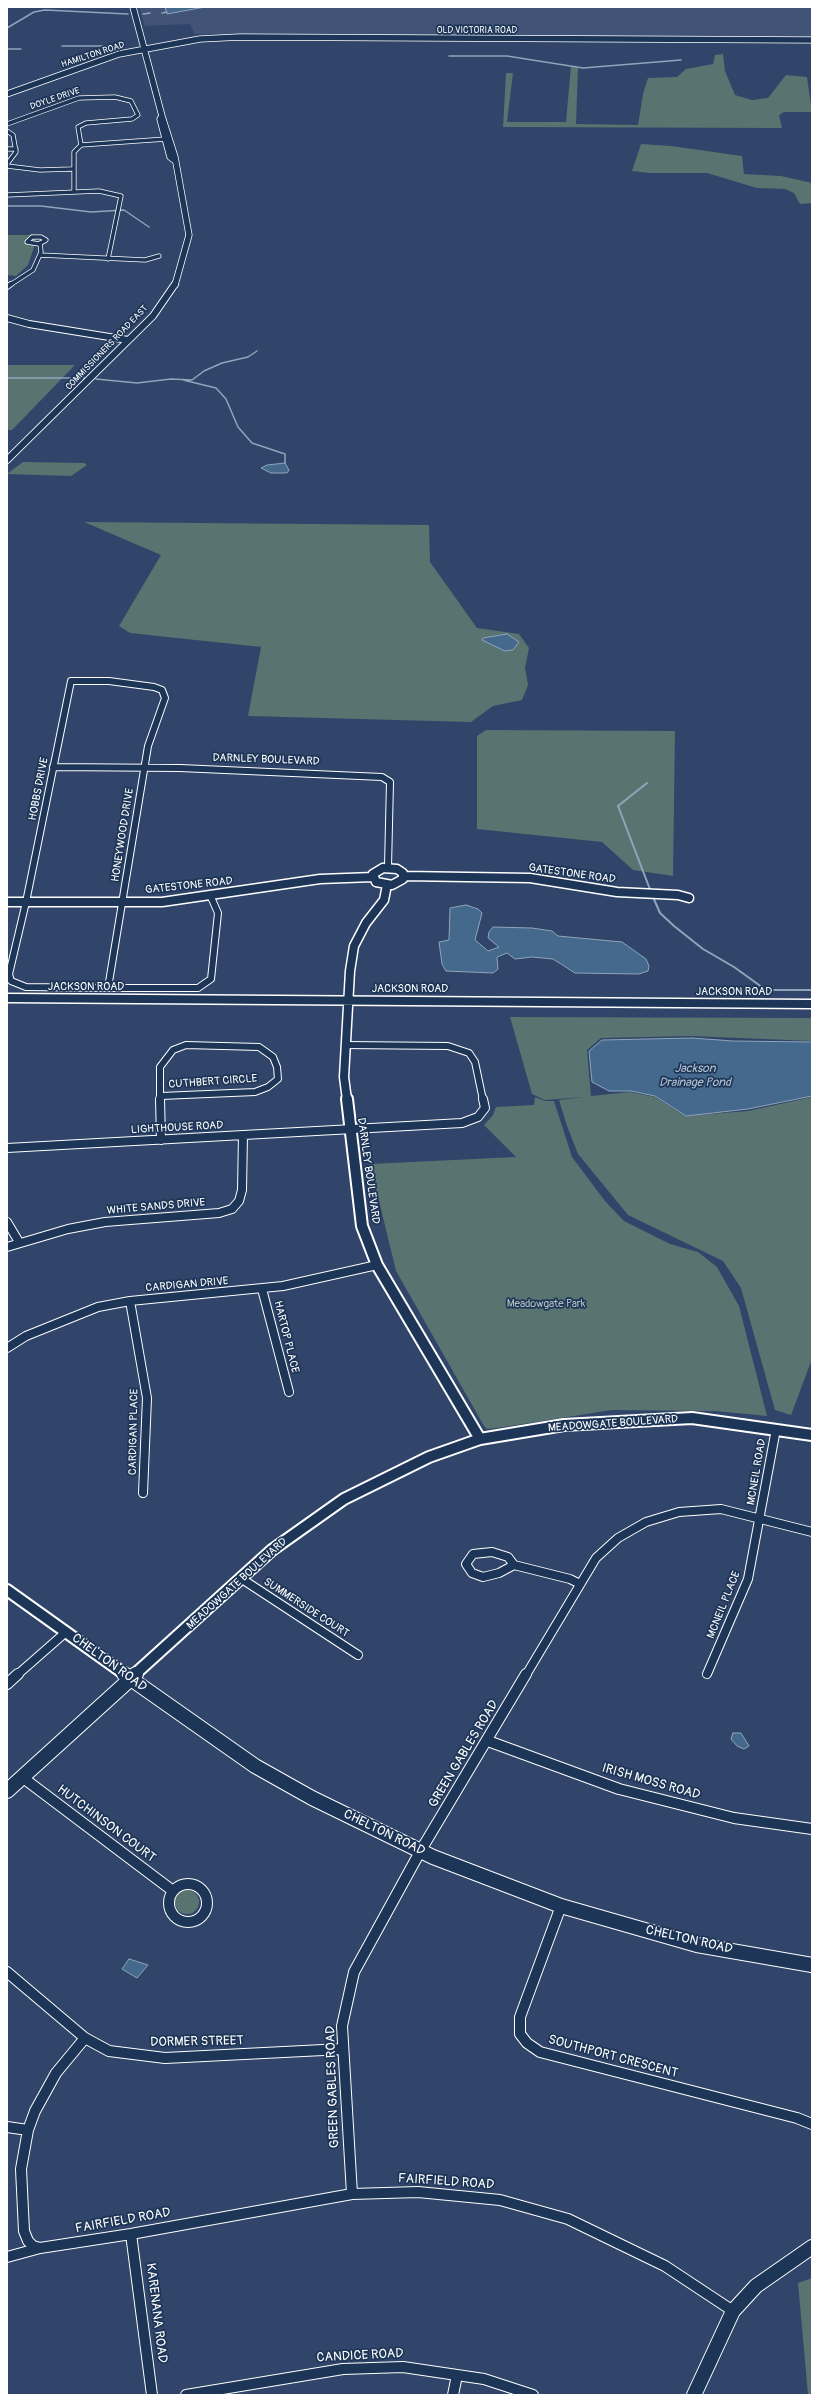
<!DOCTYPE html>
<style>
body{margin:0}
#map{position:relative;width:819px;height:2402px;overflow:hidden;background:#304569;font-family:Pangolin,sans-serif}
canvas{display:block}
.frame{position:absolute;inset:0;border:8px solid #fff;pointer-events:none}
</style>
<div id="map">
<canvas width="819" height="2402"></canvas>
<div class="frame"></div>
</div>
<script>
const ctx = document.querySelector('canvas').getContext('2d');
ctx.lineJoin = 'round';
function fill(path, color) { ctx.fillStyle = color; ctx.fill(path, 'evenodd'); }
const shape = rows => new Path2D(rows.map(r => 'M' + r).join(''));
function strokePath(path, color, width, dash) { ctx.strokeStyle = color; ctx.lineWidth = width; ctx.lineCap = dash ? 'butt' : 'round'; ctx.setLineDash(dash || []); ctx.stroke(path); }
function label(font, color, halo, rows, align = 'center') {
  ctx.font = font + ' Pangolin,sans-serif'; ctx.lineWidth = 3.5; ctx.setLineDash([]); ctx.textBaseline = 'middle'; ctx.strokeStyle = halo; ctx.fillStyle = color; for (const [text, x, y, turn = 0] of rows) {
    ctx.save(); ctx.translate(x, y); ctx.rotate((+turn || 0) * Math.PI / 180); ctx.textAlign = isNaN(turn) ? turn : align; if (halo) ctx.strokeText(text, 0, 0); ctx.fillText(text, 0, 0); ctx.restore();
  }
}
const built = shape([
 [139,7,812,7,812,38,195,34,190,24,145,26]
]);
const green = shape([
 [723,54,725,71,735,95,752,100,768,98,786,75,807,77,812,112,784,112,779,115,782,128,503,127,506,73,513,73,507,122,566,122,571,66,578,68,576,124,638,125,643,94,648,78,677,77,686,69,713,64,715,55],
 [641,144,671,146,742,156,744,174,781,176,812,183,812,203,800,204,794,193,785,189,757,188,707,173,649,173,632,171],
 [7,235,38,235,28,265,16,276,7,275],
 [7,365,75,365,12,430,7,430],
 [23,462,84,463,87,465,71,476,7,474],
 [84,522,429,525,430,562,477,628,519,634,529,648,525,668,528,685,522,700,493,706,471,722,248,716,261,647,130,633,119,626,161,555],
 [486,730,675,731,673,876,633,870,602,842,477,829,477,736],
 [510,1017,812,1018,812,1041,692,1036,601,1038,587,1050,591,1096,630,1092,655,1097,685,1116,748,1111,812,1097,812,1359,791,1415,775,1410,741,1288,723,1261,628,1215,578,1154,567,1126,559,1100,584,1097,545,1100,532,1094],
 [535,1097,545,1101,554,1101,572,1157,605,1201,624,1221,670,1244,698,1252,717,1267,739,1306,767,1416,715,1411,612,1410,497,1428,487,1429,484,1426,396,1271,370,1164,516,1157,484,1125,493,1115,496,1107,534,1105],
 '175 1902a12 12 0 1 1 24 0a12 12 0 1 1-24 0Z',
 [812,2278,812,2395,808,2395,798,2283]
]);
const water = shape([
 [165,7,205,7,167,14,165,7],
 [285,463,289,470,287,473,271,473,261,468,267,465,285,463],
 [507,634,519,642,513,650,505,651,482,640,483,638,507,634],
 [466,905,478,909,482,913,475,940,488,951,499,947,488,938,489,932,493,927,532,928,552,931,558,936,622,942,646,959,649,966,648,971,639,974,575,973,553,959,532,957,515,959,507,953,497,957,498,969,493,973,446,971,442,964,439,942,449,940,450,908,466,905],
 [692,1038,733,1041,812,1042,812,1096,748,1109,686,1116,655,1096,631,1091,609,1091,592,1082,589,1051,602,1040,692,1038],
 [733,1733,741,1733,749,1746,744,1749,737,1746,731,1739,733,1733],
 [129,1959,148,1965,137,1978,122,1969,129,1959]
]);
const streamFar1 = shape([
 [162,13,167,12],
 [143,14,150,13],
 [7,28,34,12,45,10,128,14],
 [62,46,121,46],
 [7,49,21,49],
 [449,56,507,56,583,68,681,60],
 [7,206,41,206,91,212,124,210,149,227],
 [7,378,85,378],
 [96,379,137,383,171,379,192,380,204,371,222,363,248,357,257,351],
 [183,380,216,388,226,399,238,427,252,443,285,454,285,463]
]);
const stream = shape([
 [647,783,618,806,651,892],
 [653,897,660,913,674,926,703,949,734,967,766,990,812,990]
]);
const streetFar4 = shape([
 [7,124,79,98,115,97,131,101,138,115,132,119,86,123,78,127,81,145,74,152,74,192],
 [7,131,13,135,16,152,7,164],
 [81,145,166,139],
 [7,149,16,149],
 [7,166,40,170,72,169],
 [7,195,99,191,121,196,108,259],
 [32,237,41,237,46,240,39,244,27,242,32,237],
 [40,255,145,260,159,256],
 [10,285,33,270,41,252,40,243]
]);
const streetFar3 = shape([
 [7,287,11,284]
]);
const streetFar2 = shape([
 [71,681,109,681,154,687,162,690,165,698,148,746,108,988,26,987,11,981,9,974,26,902,71,681],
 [53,767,180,768,382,777,390,782,388,867],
 [108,988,198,988,211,979,218,913,211,897],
 [345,1045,448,1046,469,1053,475,1062,483,1100],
 [160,1100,160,1067,173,1050,186,1045,259,1047,273,1057,277,1067,278,1079,268,1087,255,1092,161,1096]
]);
const streetFar1 = shape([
 [160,1099,161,1140],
 [7,1148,462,1123,478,1117,485,1108,483,1099],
 [7,1222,19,1242],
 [7,1247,68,1229,105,1222,219,1213,232,1209,239,1201,242,1190,243,1135],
 [262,1289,289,1392],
 [130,1301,147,1398,143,1493],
 [7,1348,26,1336,98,1307,130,1301,283,1286,377,1265],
 [492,1552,508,1557,514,1565,499,1573,483,1577,472,1573,466,1564,473,1554,492,1552],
 [514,1565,570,1579,580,1584],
 [242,1579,358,1655],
 [707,1674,748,1579,776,1429],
 [17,1675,66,1632],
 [526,1675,596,1558,618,1538,646,1522,679,1512,721,1509,812,1532]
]);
const street = shape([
 [7,1684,18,1674],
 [488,1741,619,1789,734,1818,812,1829],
 [22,1777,173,1891],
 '169 1903a19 19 0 1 1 38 0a19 19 0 1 1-38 0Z',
 [561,1906,520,2017,520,2034,527,2043,540,2052,797,2118,812,2124],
 [7,1972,85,2038,109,2051,165,2058,343,2049],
 [85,2038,56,2073,35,2111,28,2130,21,2169,24,2231,28,2241,33,2246,40,2248,131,2234,352,2194,418,2192,500,2200,568,2219,665,2266,733,2311],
 [7,2127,28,2130],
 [352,2194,342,2026,354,1972,421,1850,526,1674],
 [131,2234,152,2395],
 [7,2257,40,2248],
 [186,2395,343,2369,403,2367,484,2379,533,2395],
 [453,2395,457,2375]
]);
const secondaryFar4 = shape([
 [133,7,162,116],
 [7,94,119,54,200,39,240,37,812,40],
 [174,160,170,157,160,119,162,116,175,157,189,235,175,285]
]);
const secondaryFar3 = shape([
 [7,318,29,324,128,340],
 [7,460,153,316,175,284]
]);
const secondaryFar2 = shape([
 [383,868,397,869,403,873,403,879,392,885,376,882,373,874,383,868],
 [404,876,530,878,617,892,678,895,689,898],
 [7,902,162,902,320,879,373,877],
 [7,998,812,1004],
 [347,1100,344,1077,350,971,354,946,366,923,384,900,387,885]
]);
const secondaryFar1 = shape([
 [347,1099,362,1226,377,1265,480,1439],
 [7,1590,126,1675],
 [134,1675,272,1550,344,1499,429,1457,480,1439,564,1425,692,1418,812,1435]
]);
const secondary = shape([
 [124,1674,255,1766,312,1798,433,1857,561,1906,697,1945,812,1965],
 [7,1791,136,1674],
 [694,2395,733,2311,756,2286,812,2247]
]);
const farStreetnames = [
 ["OLD VICTORIA ROAD",477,31],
 ["HAMILTON ROAD",93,55,-18],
 ["DOYLE DRIVE",55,99,-19],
 ["COMMISSIONERS ROAD EAST",107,348,-46]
];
const streetNames = [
 ["DARNLEY BOULEVARD",266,760,2],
 ["HOBBS DRIVE",39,789,-79],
 ["HONEYWOOD DRIVE",123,835,-81],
 ["GATESTONE ROAD",572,874,8],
 ["GATESTONE ROAD",189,886,-6],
 ["JACKSON ROAD",86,987],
 ["JACKSON ROAD",410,989],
 ["JACKSON ROAD",734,992],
 ["CUTHBERT CIRCLE",213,1082,-4],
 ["LIGHTHOUSE ROAD",177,1128,-3],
 ["DARNLEY BOULEVARD",368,1171,82],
 ["WHITE SANDS DRIVE",156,1207,-5],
 ["CARDIGAN DRIVE",187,1285,-5],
 ["HARTOP PLACE",286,1337,76],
 ["MEADOWGATE BOULEVARD",613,1424,-4],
 ["CARDIGAN PLACE",134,1432,-89],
 ["MCNEIL ROAD",757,1472,-80],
 ["MEADOWGATE BOULEVARD",237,1584,-42],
 ["MCNEIL PLACE",724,1605,-68],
 ["SUMMERSIDE COURT",306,1608,33]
];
const parkNames = [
 ["Meadowgate Park",546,1304]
];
const waterNames = [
 ["Jackson",695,1069],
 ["Drainage Pond",695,1083]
];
const nearStreetnames = [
 ["CHELTON ROAD",109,1663,36],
 ["GREEN GABLES ROAD",464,1754,-59],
 ["IRISH MOSS ROAD",651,1782,16],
 ["HUTCHINSON COURT",106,1824,37],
 ["CHELTON ROAD",384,1833,26],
 ["CHELTON ROAD",689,1940,13],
 ["DORMER STREET",197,2042,-1],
 ["SOUTHPORT CRESCENT",613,2057,15],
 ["GREEN GABLES ROAD",333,2087,-92],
 ["FAIRFIELD ROAD",446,2182,4],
 ["FAIRFIELD ROAD",123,2221,-10],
 ["KARENANA ROAD",156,2313,83],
 ["CANDICE ROAD",360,2356,-3]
];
fill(built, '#415478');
fill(green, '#597370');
fill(water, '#44698c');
strokePath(water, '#8fa5ba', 1);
strokePath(streamFar1, '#8fa5ba', 1.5);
strokePath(stream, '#8fa5ba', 2);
strokePath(streetFar4, '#fff', 5);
strokePath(streetFar3, '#fff', 6);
strokePath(streetFar2, '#fff', 8);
strokePath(streetFar1, '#fff', 10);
strokePath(street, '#fff', 12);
strokePath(secondaryFar4, '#fff', 7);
strokePath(secondaryFar3, '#fff', 8);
strokePath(secondaryFar2, '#fff', 11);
strokePath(secondaryFar1, '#fff', 14);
strokePath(secondary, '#fff', 16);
strokePath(streetFar4, '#1d3557', 3.5);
strokePath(streetFar3, '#1d3557', 4.5);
strokePath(streetFar2, '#1d3557', 6);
strokePath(streetFar1, '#1d3557', 8);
strokePath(street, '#1d3557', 10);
strokePath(secondaryFar4, '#1d3557', 5.5);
strokePath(secondaryFar3, '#1d3557', 6);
strokePath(secondaryFar2, '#1d3557', 8);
strokePath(secondaryFar1, '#1d3557', 10);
strokePath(secondary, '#1d3557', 14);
label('9px', '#fff', '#1d3557', farStreetnames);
label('11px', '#fff', '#1d3557', streetNames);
label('11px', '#b4c0bf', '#1d3557', parkNames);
label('italic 12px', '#b4c3d1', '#1d3557', waterNames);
label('13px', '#fff', '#1d3557', nearStreetnames);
</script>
